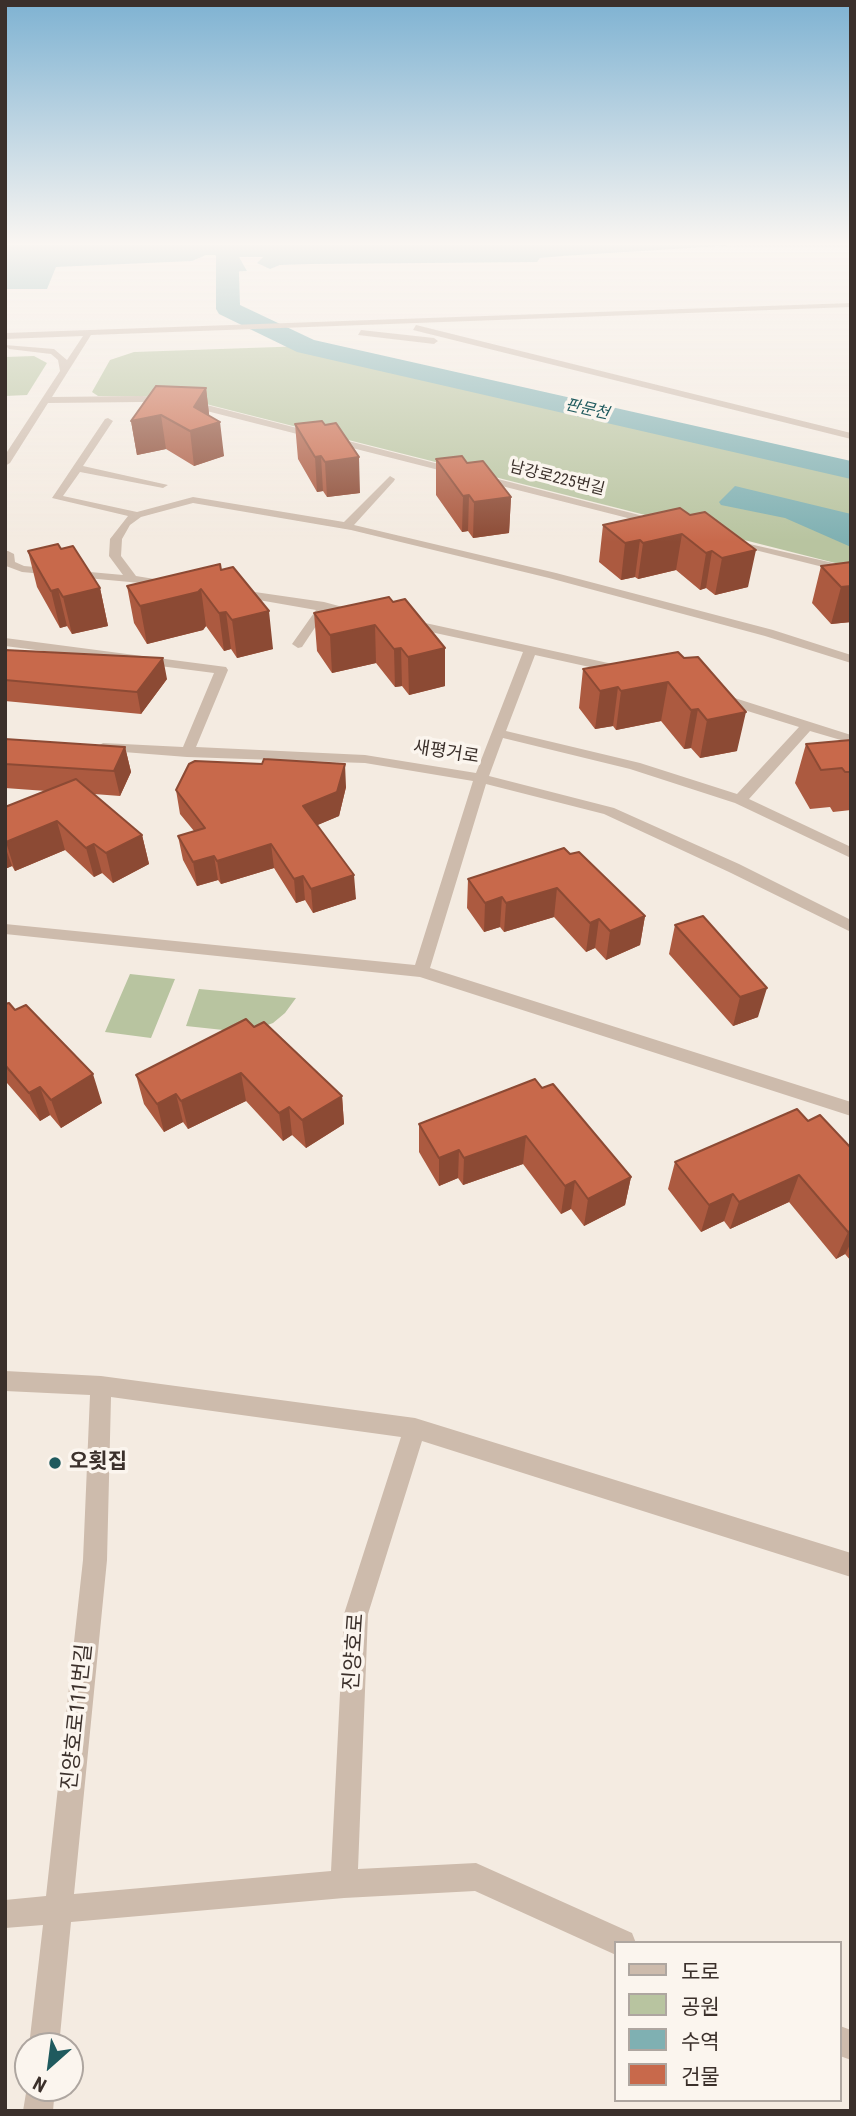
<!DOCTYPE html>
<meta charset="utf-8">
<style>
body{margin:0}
#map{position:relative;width:856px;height:2116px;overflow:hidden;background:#f4ebe1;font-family:"Roboto Condensed","Noto Sans KR",sans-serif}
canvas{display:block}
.frame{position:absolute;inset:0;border:7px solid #3b302b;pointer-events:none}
.legend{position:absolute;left:614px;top:1941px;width:228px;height:161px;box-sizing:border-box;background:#fbf5ee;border:2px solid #aea6a0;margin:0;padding:9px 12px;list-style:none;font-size:21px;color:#3b302b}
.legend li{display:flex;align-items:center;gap:14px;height:35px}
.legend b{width:35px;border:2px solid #aea6a0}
.north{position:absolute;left:14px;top:2032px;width:70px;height:70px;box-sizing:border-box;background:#fbf5ee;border:2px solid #aea6a0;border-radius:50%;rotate:208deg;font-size:19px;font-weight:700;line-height:28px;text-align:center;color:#3b302b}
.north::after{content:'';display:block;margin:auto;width:24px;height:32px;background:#1f5a5e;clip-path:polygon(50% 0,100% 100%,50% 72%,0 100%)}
</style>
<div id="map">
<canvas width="856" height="2116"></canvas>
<div class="frame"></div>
<ul class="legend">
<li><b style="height:9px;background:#cdbbac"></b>도로</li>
<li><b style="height:19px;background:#b8c4a0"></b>공원</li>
<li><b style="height:19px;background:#7fb0b2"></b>수역</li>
<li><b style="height:19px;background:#c8694b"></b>건물</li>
</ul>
<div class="north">N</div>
</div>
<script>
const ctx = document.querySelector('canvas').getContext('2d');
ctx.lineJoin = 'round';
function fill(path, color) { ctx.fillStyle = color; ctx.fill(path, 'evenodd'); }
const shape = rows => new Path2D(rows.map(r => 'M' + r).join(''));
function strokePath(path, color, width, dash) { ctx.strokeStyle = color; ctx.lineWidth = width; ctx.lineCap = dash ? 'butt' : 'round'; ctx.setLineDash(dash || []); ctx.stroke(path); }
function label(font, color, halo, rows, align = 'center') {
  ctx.font = font + ' "Roboto Condensed","Noto Sans KR",sans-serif'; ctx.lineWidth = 7; ctx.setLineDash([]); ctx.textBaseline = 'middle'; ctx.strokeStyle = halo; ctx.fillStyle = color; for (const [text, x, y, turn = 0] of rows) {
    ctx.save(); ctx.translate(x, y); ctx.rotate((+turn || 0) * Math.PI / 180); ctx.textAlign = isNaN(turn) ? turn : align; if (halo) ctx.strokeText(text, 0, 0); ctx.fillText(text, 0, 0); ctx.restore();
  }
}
const green = shape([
 [306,346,851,473,851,567,190,400,168,397,98,396,92,392,110,360,134,352],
 [34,356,47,363,27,395,5,396,5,357],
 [130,974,175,979,151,1038,105,1032],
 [199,989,296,998,285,1013,273,1023,257,1029,242,1032,186,1026]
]);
const water = shape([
 [5,245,736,245,562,256,540,258,537,262,310,264,280,265,270,269,257,263,263,257,239,257,247,271,230,272,231,263,215,255,206,255,192,261,56,267,47,289,5,289],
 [735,486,851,514,851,547,785,518,721,505,719,502]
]);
const river = shape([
 [216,245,238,245,240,305,314,340,851,461,851,479,297,352,219,314,216,309,216,245]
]);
const minor = shape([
 [851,303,851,307,91,335,52,397,142,396,191,401,663,521,664,523,659,526,191,407,142,402,48,403,10,463,5,466,5,455,60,371,58,360,51,354,9,349,5,345,54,349,67,360,83,336,5,339,5,333,851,303],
 [416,325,851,433,851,439,413,330,416,325],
 [361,330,434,338,438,341,434,344,358,335,361,330],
 [108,418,113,421,83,466,168,485,163,488,80,472,63,496,137,512,193,497,344,522,390,476,395,479,394,481,354,525,556,573,773,630,851,655,851,663,765,636,549,578,351,530,193,503,141,517,130,525,122,539,121,556,136,576,173,582,173,586,22,572,6,566,5,551,8,551,14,554,15,562,24,566,123,575,109,556,110,539,128,516,52,498,105,419,108,418],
 [723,538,851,567,851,574,723,542,723,538],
 [234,589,324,602,365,613,359,617,326,611,302,647,298,648,292,644,316,610,230,595,230,591,234,589],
 [407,619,631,668,631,674,626,675,535,655,506,731,640,763,737,794,799,727,712,700,712,694,722,694,851,735,851,743,810,731,749,799,851,847,851,858,735,803,630,769,503,738,489,776,614,808,739,864,851,920,851,932,729,872,604,814,486,784,430,968,851,1102,851,1116,420,977,5,934,5,924,415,965,473,781,365,763,187,757,98,750,96,747,103,743,183,747,214,673,5,646,5,638,226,667,228,670,196,747,365,755,476,773,523,652,403,626,401,623,407,619],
 [5,1371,101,1376,415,1418,851,1553,851,1577,422,1441,368,1614,358,1869,476,1863,632,1933,636,1943,616,1943,616,1955,475,1891,344,1898,71,1922,59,2046,29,2046,43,1925,5,1928,5,1900,46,1896,83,1560,90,1395,5,1391,5,1371],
 [111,1397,401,1437,344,1614,331,1871,74,1894,107,1560,111,1397],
 [840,2026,851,2030,851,2060,840,2056,840,2026],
 [28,2081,28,2088,55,2088,53,2111,23,2111,28,2081]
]);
const wall = shape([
 [206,388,209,415,224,456,194,466,166,449,137,455,131,421],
 [295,424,360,493,327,497,323,491,317,492,298,459],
 [436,459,467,463,511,497,509,533,473,538,468,531,462,532,436,495],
 [680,508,748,587,715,595,706,588,700,590,676,570,638,579,635,577,621,580,599,562,603,525],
 [61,549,100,588,108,626,72,634,67,626,60,628,37,587,28,551],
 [851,562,851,622,831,624,812,603,821,566],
 [221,570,273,649,237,658,231,649,224,651,206,626,203,630,147,644,134,623,127,586],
 [393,602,445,648,445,686,409,695,402,686,395,687,376,663,332,673,317,651,314,613],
 [5,650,167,679,141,714,5,701],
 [678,652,737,751,700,758,691,748,684,749,661,721,616,730,613,726,595,729,579,708,583,669],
 [5,739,125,747,131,772,120,796,94,794,142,835,149,864,113,883,102,873,94,877,65,850,15,871,12,866,5,869,5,807,46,791,5,788],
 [851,740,851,810,833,812,830,807,810,809,795,783,806,744],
 [346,787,339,816,317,825,356,899,313,913,305,900,296,903,274,868,221,884,218,880,197,886,183,860,178,836,194,831,180,814,176,790],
 [570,854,645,916,640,945,606,960,595,948,586,952,554,917,504,932,500,927,484,932,467,908,468,879],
 [675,925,758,1017,733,1026,669,954],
 [5,1004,102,1103,61,1128,50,1115,40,1121,7,1083,5,1084],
 [254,1027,342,1096,344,1124,306,1148,292,1135,283,1141,246,1101,188,1129,183,1122,164,1132,144,1104,136,1075],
 [542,1088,631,1177,625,1205,584,1226,571,1209,561,1214,523,1164,463,1185,458,1178,439,1186,419,1152,419,1124],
 [808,1121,851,1148,851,1261,845,1254,836,1259,789,1202,730,1229,724,1221,701,1232,668,1189,675,1162]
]);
const shadedWall = shape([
 [206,388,210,422,220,422,224,456,194,466,190,431,194,407],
 [161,415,166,449,137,455,131,421],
 [321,456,323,491,317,492,315,457],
 [359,457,360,493,327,497,325,462],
 [469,495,468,531,462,532,463,496],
 [511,497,509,533,473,538,474,502],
 [682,534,676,570,638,579,643,543],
 [640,540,635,577,621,580,625,543],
 [756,550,748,587,715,595,722,558],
 [712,551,706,588,700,590,706,553],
 [851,586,851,622,831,624,841,587],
 [100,588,108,626,72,634,63,597],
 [58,589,67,626,60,628,51,591],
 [201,589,206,626,203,630,147,644,140,606],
 [269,611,273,649,237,658,232,620],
 [226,612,231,649,224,651,219,613],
 [375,625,376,663,332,673,330,635],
 [401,648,402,686,395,687,394,649],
 [445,648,445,686,409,695,408,657],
 [163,658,167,679,141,714,137,692],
 [668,682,661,721,616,730,621,691],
 [618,687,613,726,595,729,600,691],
 [698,709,691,748,684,749,691,710],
 [746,712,737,751,700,758,707,720],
 [125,747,131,772,120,796,114,771],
 [345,764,346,787,339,816,306,830,303,806],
 [57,821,65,850,15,871,6,842],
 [142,835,149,864,113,883,106,853],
 [94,844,102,873,94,877,86,848],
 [271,844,274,868,221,884,217,861],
 [5,846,12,866,5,869],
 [214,856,218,880,197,886,193,862],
 [354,875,356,899,313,913,311,889],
 [303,876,305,900,296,903,294,879],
 [557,888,554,917,504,932,506,903],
 [502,897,500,927,484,932,485,903],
 [645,916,640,945,606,960,610,931],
 [599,919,595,948,586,952,590,923],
 [767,988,758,1017,733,1026,740,997],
 [241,1073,246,1101,188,1129,181,1101],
 [93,1074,102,1103,61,1128,51,1100],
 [40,1087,50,1115,40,1121,29,1093],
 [176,1094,183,1122,164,1132,157,1104],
 [342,1096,344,1124,306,1148,302,1120],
 [289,1107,292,1135,283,1141,279,1113],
 [526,1136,523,1164,463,1185,464,1158],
 [459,1150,458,1178,439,1186,439,1158],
 [799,1175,789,1202,730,1229,739,1202],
 [631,1177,625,1205,584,1226,588,1199],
 [575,1181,571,1209,561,1214,565,1186],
 [733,1194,724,1221,701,1232,709,1205],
 [851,1231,851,1243,845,1254,836,1259,848,1232]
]);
const building = shape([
 [156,386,206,388,194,407,220,422,190,431,161,415,131,421,156,386],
 [322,421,325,425,336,423,359,457,325,462,321,456,315,457,295,424,322,421],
 [462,456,467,463,483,461,511,497,474,502,469,495,463,496,436,459,462,456],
 [680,508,690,515,705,512,756,550,722,558,712,551,706,553,682,534,643,543,640,540,625,543,603,525,680,508],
 [58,544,61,549,73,546,100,588,63,597,58,589,51,591,28,551,58,544],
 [851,562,851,586,841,587,821,566,851,562],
 [220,564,221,570,233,567,269,611,232,620,226,612,219,613,201,589,198,592,140,606,127,586,220,564],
 [389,597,393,602,405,599,445,648,408,657,401,648,394,649,375,625,330,635,314,613,389,597],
 [5,650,163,658,137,692,5,680,5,650],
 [678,652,684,658,698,657,746,712,707,720,698,709,691,710,668,682,621,691,618,687,600,691,583,669,678,652],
 [5,739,125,747,114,771,5,764,5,739],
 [851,740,851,772,845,772,842,768,821,770,806,744,851,740],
 [264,759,345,764,337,792,303,806,354,875,311,889,303,876,294,879,271,844,217,861,214,856,193,862,178,836,205,828,176,790,189,764,195,761,262,764,264,759],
 [76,779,142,835,106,853,94,844,86,848,57,821,6,842,5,807,76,779],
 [564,848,570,854,579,852,645,916,610,931,599,919,590,923,557,888,506,903,502,897,485,903,468,879,564,848],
 [703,916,767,988,740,997,675,925,703,916],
 [9,1003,15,1010,26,1005,93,1074,51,1100,40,1087,29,1093,5,1065,5,1004,9,1003],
 [246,1019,254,1027,264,1022,342,1096,302,1120,289,1107,279,1113,241,1073,181,1101,176,1094,157,1104,136,1075,246,1019],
 [535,1079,542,1088,553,1084,631,1177,588,1199,575,1181,565,1186,526,1136,464,1158,459,1150,439,1158,419,1124,535,1079],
 [797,1109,808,1121,820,1115,851,1148,851,1231,848,1232,799,1175,739,1202,733,1194,709,1205,675,1162,797,1109]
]);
const markers = [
 [55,1463,7,"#1f5a5e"]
];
const farWaternames = [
 ["판문천",587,410,13]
];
const farStreetnames = [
 ["남강로225번길",557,479,14]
];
const streetNames = [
 ["새평거로",446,753,9]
];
const nearPoinames = [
 ["오횟집",69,1463]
];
const nearStreetnames = [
 ["진양호로",355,1652,-86],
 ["진양호로111번길",78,1717,-84]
];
fill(green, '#b8c4a0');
fill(water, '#7fb0b2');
fill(river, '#7fb0b2');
fill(minor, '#cdbbac');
fill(wall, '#ac5a40');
fill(shadedWall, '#8c4a34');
fill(building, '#c8694b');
strokePath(building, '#8c4a34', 2);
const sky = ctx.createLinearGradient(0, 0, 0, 542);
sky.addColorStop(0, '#7eb2d2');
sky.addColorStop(0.45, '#faf6f2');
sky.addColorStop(1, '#faf6f200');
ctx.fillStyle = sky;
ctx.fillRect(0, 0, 856, 542);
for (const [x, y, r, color] of markers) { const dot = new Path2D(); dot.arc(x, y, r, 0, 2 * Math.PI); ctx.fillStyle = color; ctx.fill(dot); strokePath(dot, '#fbf5ee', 2.5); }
label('italic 16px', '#1f5a5e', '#fbf5ee', farWaternames);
label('16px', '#3b302b', '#fbf5ee', farStreetnames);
label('18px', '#3b302b', '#fbf5ee', streetNames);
label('bold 21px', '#3b302b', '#fbf5ee', nearPoinames, 'left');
label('21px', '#3b302b', '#fbf5ee', nearStreetnames);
</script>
